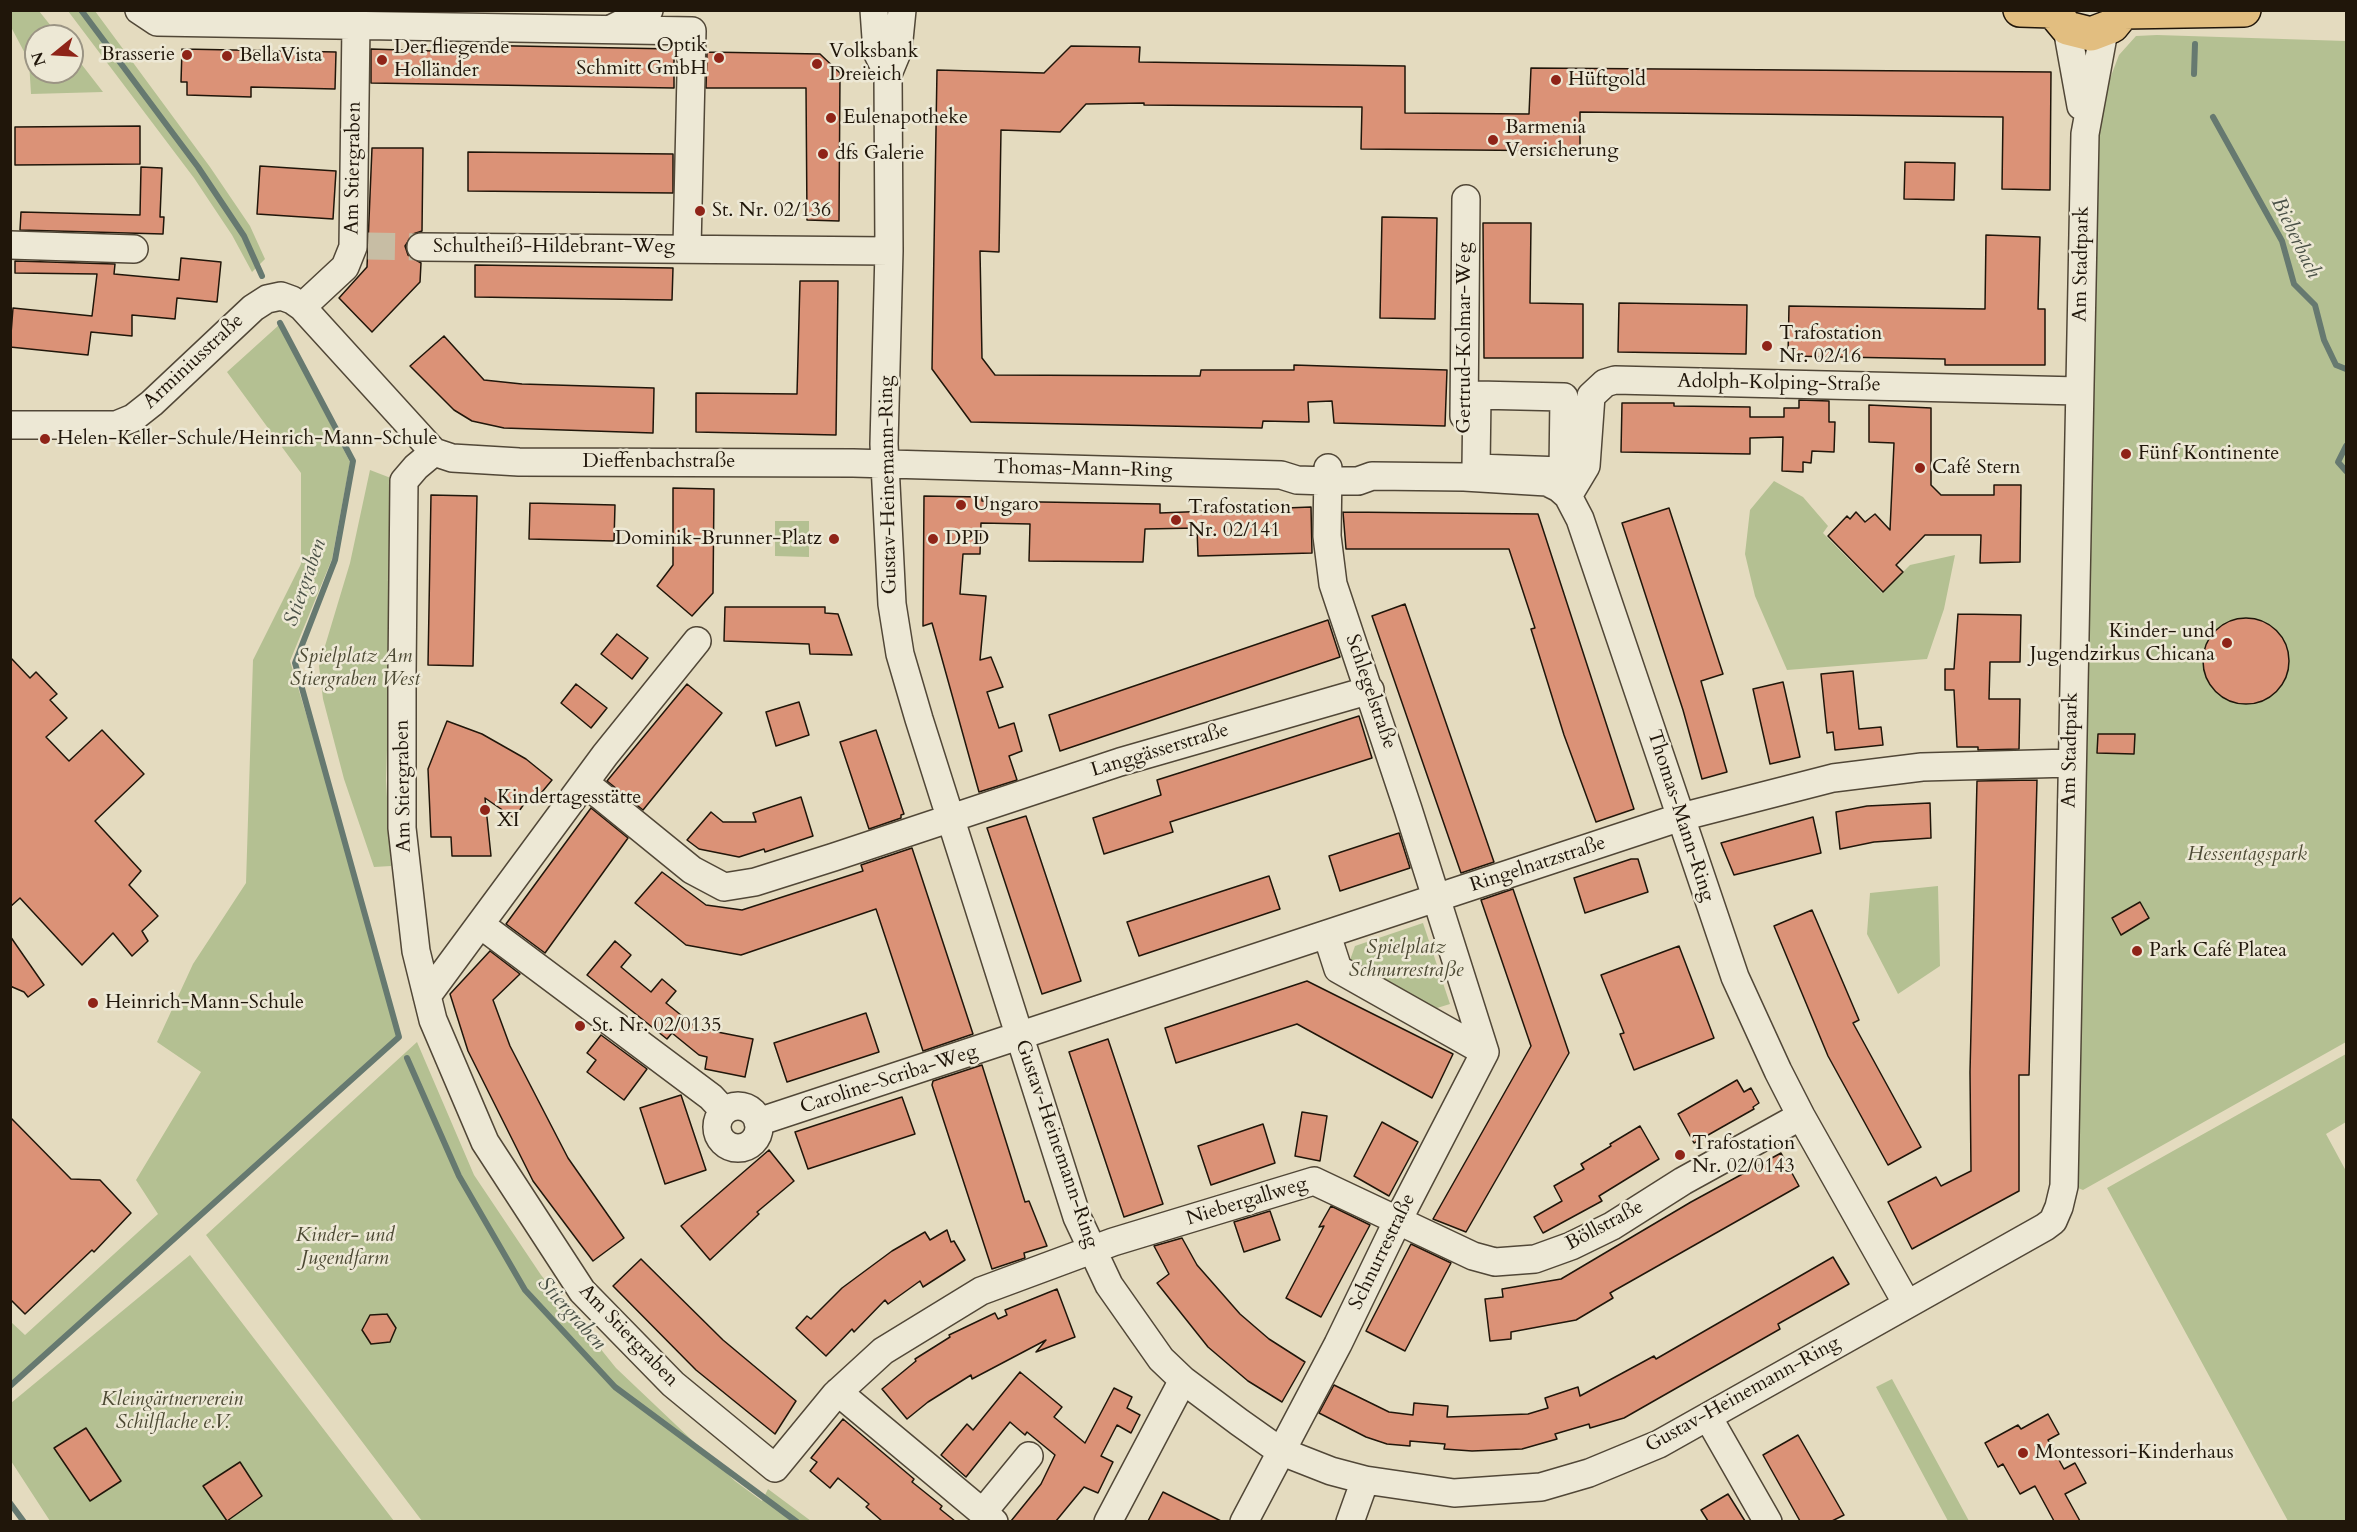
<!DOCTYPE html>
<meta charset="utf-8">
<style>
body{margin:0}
#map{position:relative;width:2357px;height:1532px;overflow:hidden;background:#e4dbbf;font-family:Cardo,serif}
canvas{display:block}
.frame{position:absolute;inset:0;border:12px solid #20160a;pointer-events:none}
.north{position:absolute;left:24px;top:24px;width:60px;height:60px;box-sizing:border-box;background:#ede8d5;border:2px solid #9b9484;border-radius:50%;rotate:252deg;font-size:16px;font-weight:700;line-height:24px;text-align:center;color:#20160a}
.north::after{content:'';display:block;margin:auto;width:21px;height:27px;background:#8f2418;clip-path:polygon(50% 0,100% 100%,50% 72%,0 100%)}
</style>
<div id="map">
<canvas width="2357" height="1532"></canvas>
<div class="frame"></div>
<div class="north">N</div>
</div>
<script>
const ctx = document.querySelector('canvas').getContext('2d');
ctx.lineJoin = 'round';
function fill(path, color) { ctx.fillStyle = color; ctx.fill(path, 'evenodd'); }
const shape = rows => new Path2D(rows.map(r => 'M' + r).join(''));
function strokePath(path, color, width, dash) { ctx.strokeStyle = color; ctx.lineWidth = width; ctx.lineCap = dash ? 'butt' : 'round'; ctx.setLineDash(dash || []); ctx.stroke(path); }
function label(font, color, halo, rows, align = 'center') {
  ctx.font = font + ' Cardo,serif'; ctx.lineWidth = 5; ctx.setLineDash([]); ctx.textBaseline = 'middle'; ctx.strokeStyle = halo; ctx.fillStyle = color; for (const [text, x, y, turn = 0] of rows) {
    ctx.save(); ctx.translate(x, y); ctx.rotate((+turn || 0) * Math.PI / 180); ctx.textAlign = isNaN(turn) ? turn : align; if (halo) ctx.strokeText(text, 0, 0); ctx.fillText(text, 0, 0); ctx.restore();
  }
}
const green = shape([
 [10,11,39,11,59,36,36,36,36,72,72,72,72,52,103,92,31,94,29,61,11,27],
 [68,11,95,11,210,167,250,226,265,259,252,272,232,235,194,178],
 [2157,35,2346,41,2346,1042,2083,1190,2073,1186,2098,110,2119,55,2136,36],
 [279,325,350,462,332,559,290,661,347,849,399,1039,11,1382,11,1322,25,1335,158,1214,136,1180,201,1072,157,1042,193,964,246,883,253,660,301,564,301,473,227,372],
 [370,470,396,480,386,780,391,866,374,867,344,779,323,699,319,666,350,563],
 [1774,481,1803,497,1828,526,1823,533,1882,593,1910,565,1955,555,1944,609,1927,659,1787,670,1755,596,1745,554,1750,510],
 [775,521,809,521,809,557,775,556],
 [1938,886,1940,966,1898,994,1867,934,1870,893],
 [1423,923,1450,1004,1437,1008,1349,963,1355,946],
 [417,1042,474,1175,541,1275,616,1368,735,1481,762,1501,768,1489,811,1521,422,1521,206,1235],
 [2346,1054,2346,1122,2326,1134,2346,1171,2346,1521,2288,1521,2107,1188],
 [190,1255,394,1521,50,1521,11,1461,11,1403],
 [1892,1379,1969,1521,1948,1521,1876,1387]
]);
const stream = shape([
 [81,10,198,167,244,236,262,276],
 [2194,74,2195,44],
 [2213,117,2282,241,2294,284,2315,305,2324,340,2336,365,2346,369],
 [2346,446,2338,462,2346,471],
 [407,1058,459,1176,525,1290,615,1387,797,1522],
 [10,1386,399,1037,295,663,335,560,353,461,280,323],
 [10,1503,24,1522]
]);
const building = shape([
 [464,45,674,49,674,88,371,83,371,49,464,52,464,45],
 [1071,46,1140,47,1139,62,1405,66,1405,113,1529,114,1531,68,2051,72,2050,190,2002,189,2003,117,1580,112,1580,151,1361,149,1362,107,1144,105,1144,103,1086,104,1060,132,1001,130,999,252,980,251,982,358,995,375,1200,376,1201,370,1294,370,1294,365,1447,370,1445,426,1334,423,1332,401,1308,402,1309,422,1263,421,1262,428,971,422,932,369,937,70,1044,73,1071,46],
 [182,49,336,52,335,89,251,87,251,97,187,95,187,82,181,82,182,49],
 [707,52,820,54,840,73,839,221,807,220,806,88,706,88,707,52],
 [140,126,140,164,15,165,15,127,140,126],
 [372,148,423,148,422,231,413,234,405,246,408,255,421,263,420,282,372,332,339,298,367,267,372,148],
 [468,152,673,154,673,193,468,191,468,152],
 [1905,162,1955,163,1954,200,1904,199,1905,162],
 [260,166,336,171,333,219,257,214,260,166],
 [141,167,162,168,160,217,164,217,163,234,20,230,21,212,140,215,141,167],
 [1382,217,1437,218,1435,319,1380,318,1382,217],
 [1483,223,1531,223,1530,303,1583,304,1583,358,1484,358,1483,223],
 [1986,235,2040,237,2038,309,2045,309,2045,365,1945,365,1945,359,1788,356,1789,306,1985,309,1986,235],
 [181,258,221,262,217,302,177,298,175,319,132,315,132,336,91,332,88,355,10,347,13,308,92,316,97,274,15,273,15,261,115,264,114,274,179,280,181,258],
 [475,265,673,268,672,300,475,297,475,265],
 [800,281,838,281,836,435,696,432,696,393,797,394,800,281],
 [1619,303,1747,305,1746,354,1618,352,1619,303],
 [444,336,484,380,522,384,654,388,653,433,504,428,472,421,454,410,410,366,444,336],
 [1799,400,1829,401,1829,422,1835,422,1834,452,1812,451,1811,463,1803,462,1803,472,1782,471,1783,437,1750,438,1750,454,1621,452,1622,403,1674,403,1674,406,1750,407,1750,417,1784,417,1784,408,1799,408,1799,400],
 [1869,405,1931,408,1931,485,1941,495,1994,495,1994,485,2021,485,2020,562,1980,563,1981,535,1925,535,1896,565,1903,572,1883,592,1828,536,1847,516,1850,519,1856,512,1865,522,1875,514,1890,530,1894,443,1869,442,1869,405],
 [673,488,714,489,713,593,692,616,657,586,673,565,673,488],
 [431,495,477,496,473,666,428,665,431,495],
 [924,496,982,497,982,501,1160,504,1160,513,1311,507,1312,553,1198,556,1197,528,1145,529,1143,562,1029,561,1030,524,981,523,980,554,963,554,960,594,986,596,980,660,991,657,1003,687,987,692,999,728,1014,723,1022,751,1009,756,1017,780,979,792,932,623,923,626,924,496],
 [530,503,615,505,614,541,529,539,530,503],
 [1669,508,1723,674,1701,681,1727,772,1702,779,1683,710,1622,523,1669,508],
 [1343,512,1538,514,1634,809,1596,822,1564,735,1531,629,1535,628,1509,549,1346,549,1343,512],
 [1405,604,1494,862,1461,873,1372,616,1405,604],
 [725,607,825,607,825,613,838,614,852,655,810,654,809,644,724,641,725,607],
 [1958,614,2021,615,2020,662,1990,662,1989,699,2020,699,2019,749,1978,750,1978,747,1957,747,1954,690,1945,690,1945,669,1954,669,1958,614],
 '2203 661a43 43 0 1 1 86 0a43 43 0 1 1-86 0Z',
 [1328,620,1340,657,1060,751,1049,715,1328,620],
 [617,634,648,658,632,679,601,654,617,634],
 [10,657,30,678,36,672,57,694,50,700,67,718,46,737,69,761,102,730,144,774,95,821,141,871,129,885,158,916,142,931,148,941,132,956,113,933,82,965,20,898,10,907,10,657],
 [1853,671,1859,729,1881,727,1883,745,1835,750,1833,732,1827,733,1821,674,1853,671],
 [1783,682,1800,757,1770,764,1753,689,1783,682],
 [576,684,607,708,591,728,561,703,576,684],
 [687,684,722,713,643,810,607,781,687,684],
 [799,702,809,735,776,746,766,712,799,702],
 [1359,716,1372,758,1170,822,1173,832,1104,854,1093,818,1161,795,1157,780,1359,716],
 [447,721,482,734,526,759,552,780,532,804,527,800,514,818,485,798,491,856,452,856,451,837,431,837,428,769,447,721],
 [876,730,904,814,901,815,901,818,869,829,840,742,876,730],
 [2098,734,2135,734,2134,754,2097,753,2098,734],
 [2037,780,2029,1075,2019,1075,2019,1191,1912,1249,1888,1202,1936,1177,1941,1186,1971,1171,1970,1072,1977,781,2037,780],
 [801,797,813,836,765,852,764,849,739,857,699,849,687,840,711,812,723,822,756,822,753,813,801,797],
 [1930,803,1931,838,1874,842,1840,849,1836,812,1867,806,1930,803],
 [591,808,628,838,545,953,506,924,591,808],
 [1026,816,1081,981,1042,994,987,828,1026,816],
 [1813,817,1821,853,1734,875,1721,843,1813,817],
 [1399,833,1410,868,1340,891,1329,856,1399,833],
 [912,848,973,1034,923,1051,876,909,741,955,686,945,635,903,662,872,706,905,742,910,863,871,861,865,912,848],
 [1631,859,1638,859,1648,892,1585,913,1574,878,1631,859],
 [1269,876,1280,909,1139,956,1127,922,1269,876],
 [1513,889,1569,1053,1466,1232,1433,1219,1531,1046,1481,900,1513,889],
 [2140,902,2149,918,2121,935,2112,918,2140,902],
 [1812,910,1859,1020,1853,1023,1921,1147,1888,1165,1828,1056,1774,926,1812,910],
 [10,936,44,985,28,997,24,992,10,986,10,936],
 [615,941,631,955,621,967,651,992,662,979,676,991,666,1003,697,1028,753,1039,745,1077,705,1069,707,1057,699,1055,672,1033,667,1039,587,975,615,941],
 [1679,946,1714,1038,1634,1070,1620,1034,1624,1033,1601,975,1679,946],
 [490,951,520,974,493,1000,510,1046,568,1158,624,1238,593,1261,533,1181,468,1051,450,994,490,951],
 [1307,981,1453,1054,1432,1098,1297,1024,1176,1063,1165,1028,1307,981],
 [866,1013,879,1052,787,1082,774,1043,866,1013],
 [601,1035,647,1069,624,1100,587,1072,596,1060,587,1053,601,1035],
 [1108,1039,1163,1204,1124,1217,1069,1052,1108,1039],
 [982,1065,1025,1202,1029,1201,1047,1246,1024,1253,1025,1258,992,1269,932,1085,933,1081,982,1065],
 [1737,1080,1744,1092,1751,1088,1759,1103,1753,1107,1754,1109,1694,1143,1678,1114,1737,1080],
 [681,1095,706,1170,665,1184,640,1108,681,1095],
 [902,1097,915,1134,808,1169,795,1132,902,1097],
 [1302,1112,1327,1116,1320,1161,1295,1156,1302,1112],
 [10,1117,71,1179,100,1180,131,1213,94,1252,92,1250,25,1314,10,1299,10,1117],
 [1382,1122,1418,1142,1389,1196,1354,1176,1382,1122],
 [1263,1124,1275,1163,1211,1185,1198,1146,1263,1124],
 [1640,1126,1659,1159,1599,1196,1602,1201,1543,1233,1534,1217,1562,1201,1554,1186,1584,1169,1581,1164,1611,1146,1610,1144,1640,1126],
 [769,1150,794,1181,757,1212,759,1214,710,1260,681,1226,769,1150],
 [1781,1153,1799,1186,1610,1293,1613,1298,1576,1320,1511,1332,1511,1339,1490,1341,1485,1299,1503,1297,1502,1289,1561,1279,1691,1202,1781,1153],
 [1331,1206,1370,1225,1321,1317,1286,1298,1324,1226,1319,1227,1331,1206],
 [1270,1211,1280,1240,1244,1252,1234,1222,1270,1211],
 [947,1230,951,1242,954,1241,965,1260,923,1287,920,1281,888,1304,885,1300,854,1332,852,1329,826,1356,796,1328,807,1316,811,1319,842,1288,892,1251,925,1232,930,1240,947,1230],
 [1182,1238,1197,1265,1240,1314,1269,1339,1305,1362,1282,1402,1248,1381,1208,1347,1157,1283,1169,1274,1154,1246,1182,1238],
 [1411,1244,1451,1263,1405,1351,1366,1331,1411,1244],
 [1833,1257,1849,1284,1778,1324,1780,1329,1624,1418,1590,1428,1589,1424,1555,1434,1557,1439,1522,1449,1472,1451,1444,1449,1445,1444,1410,1441,1410,1446,1387,1444,1366,1437,1319,1413,1334,1385,1389,1412,1413,1415,1414,1403,1448,1406,1447,1417,1528,1414,1548,1408,1545,1398,1578,1387,1580,1396,1654,1356,1656,1359,1833,1257],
 [641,1259,723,1340,796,1401,775,1434,696,1370,613,1286,641,1259],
 [1057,1289,1075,1337,1036,1352,1046,1340,972,1379,971,1375,928,1402,907,1419,882,1389,916,1361,915,1359,950,1337,949,1335,995,1313,998,1319,1007,1315,1005,1310,1057,1289],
 [387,1314,396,1328,390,1342,371,1344,362,1330,370,1315,387,1314],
 [1020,1372,1062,1407,1054,1417,1085,1443,1114,1388,1132,1397,1127,1408,1140,1415,1131,1433,1117,1425,1101,1456,1113,1462,1098,1493,1084,1487,1056,1521,1011,1521,1041,1484,1055,1455,1027,1432,1025,1435,1010,1422,966,1477,941,1455,967,1424,973,1430,1020,1372],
 [2048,1414,2059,1434,2048,1440,2064,1469,2075,1463,2086,1483,2065,1494,2080,1521,2054,1521,2035,1486,2020,1494,2003,1464,1998,1467,1985,1443,2018,1425,2021,1429,2048,1414],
 [843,1419,914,1479,912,1482,942,1506,940,1509,955,1521,882,1521,866,1507,869,1504,838,1478,830,1488,810,1471,817,1462,811,1458,843,1419],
 [86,1428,121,1481,90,1501,54,1448,86,1428],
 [1798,1435,1844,1515,1832,1521,1800,1521,1763,1455,1798,1435],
 [240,1462,262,1496,227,1521,203,1486,240,1462],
 [1163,1492,1221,1521,1148,1521,1163,1492],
 [1728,1494,1745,1521,1708,1521,1701,1510,1728,1494]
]);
const minorTunnel = shape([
 [368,246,421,247]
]);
const minor = shape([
 [139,10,157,22,692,31,687,248],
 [874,10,877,52,888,74],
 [902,10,898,50,888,74,889,251,884,444,892,604,900,654,919,719,1077,1217,1109,1285,1161,1359,1183,1380,1239,1422,1280,1451,1331,1471,1365,1480,1454,1493,1541,1487,1589,1473,1659,1444,2045,1227,2053,1221,2059,1207,2064,1186,2085,134,2104,31],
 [2067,28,2081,106],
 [611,29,649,10],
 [10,245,134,249],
 [421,247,889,251],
 [302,307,345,267,353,247,356,24],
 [1477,395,1564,397,1563,471,1476,468,1477,395],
 [1464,416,1466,199],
 [10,425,116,425,133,418,152,403,253,308,267,299,281,296,292,300,302,307,434,452,452,458,519,462,853,463,1281,475,1297,480,1327,481,1358,481,1372,476,1464,477,1547,482,1559,488,1568,496,1580,519,1735,977,1778,1071,1801,1116,1907,1304],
 [434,452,416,467,404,481,402,674,402,828,416,951,433,1020,485,1142,582,1291,673,1384,775,1468,835,1395,883,1351,981,1291,1113,1242,1314,1181,1473,1256,1495,1262,1535,1259,1571,1246,1612,1226,1683,1181,1801,1116],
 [1568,496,1586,466,1591,396,1605,383,1615,380,2079,391],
 [585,783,692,870,724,887,755,882,834,857,1120,762,1370,690],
 [481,925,711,1097,724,1111],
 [1327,935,1338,969,1485,1052],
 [427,996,605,755,697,641],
 '717 1127a21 21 0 1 1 42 0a21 21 0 1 1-42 0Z',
 [758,1122,1681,817,1833,778,1922,767,2071,763],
 [838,1392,994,1522],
 [1708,1417,1768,1522],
 [983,1512,1029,1456],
 [1108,1522,1183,1380],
 [1244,1522,1338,1344,1398,1220,1485,1052,1408,809,1333,584,1327,536,1328,468],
 [1350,1522,1365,1480]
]);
const major = shape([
 [2020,10,2052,11],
 [2052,10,2067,28,2091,34,2112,26,2125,10],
 [2124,12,2244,10]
]);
const markers = [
 [187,55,6,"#8f2418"],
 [227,56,6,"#8f2418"],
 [719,58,6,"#8f2418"],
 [382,60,6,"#8f2418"],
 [817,64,6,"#8f2418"],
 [1556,80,6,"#8f2418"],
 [831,118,6,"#8f2418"],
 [1493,140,6,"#8f2418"],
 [823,154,6,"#8f2418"],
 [700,211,6,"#8f2418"],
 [1767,346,6,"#8f2418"],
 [45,439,6,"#8f2418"],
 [2126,454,6,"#8f2418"],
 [1920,468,6,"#8f2418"],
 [961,505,6,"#8f2418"],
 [1176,520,6,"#8f2418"],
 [834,539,6,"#8f2418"],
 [933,539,6,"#8f2418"],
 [2227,643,6,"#8f2418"],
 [485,810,6,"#8f2418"],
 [2137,951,6,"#8f2418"],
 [93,1003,6,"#8f2418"],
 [580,1026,6,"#8f2418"],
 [1680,1155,6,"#8f2418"],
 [2023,1453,6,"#8f2418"]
];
const poiNames = [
 ["Optik",707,46,"right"],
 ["Schmitt GmbH",707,69,"right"],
 ["Der fliegende",394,48],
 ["Holländer",394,71],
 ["Volksbank",829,52],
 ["Dreieich",829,75],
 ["Brasserie",175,55,"right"],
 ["BellaVista",239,56],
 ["Hüftgold",1568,80],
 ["Eulenapotheke",843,118],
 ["Barmenia",1505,128],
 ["Versicherung",1505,151],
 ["dfs Galerie",835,154],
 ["St. Nr. 02/136",712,211],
 ["Trafostation",1779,334],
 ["Nr. 02/16",1779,357],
 ["Helen-Keller-Schule/Heinrich-Mann-Schule",57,439],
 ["Fünf Kontinente",2138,454],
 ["Café Stern",1932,468],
 ["Ungaro",973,505],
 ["Trafostation",1188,508],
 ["Nr. 02/141",1188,531],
 ["Dominik-Brunner-Platz",822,539,"right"],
 ["DPD",945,539],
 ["Kinder- und",2215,632,"right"],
 ["Jugendzirkus Chicana",2215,655,"right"],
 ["Kindertagesstätte",497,798],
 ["XI",497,821],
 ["Park Café Platea",2149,951],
 ["Heinrich-Mann-Schule",105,1003],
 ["St. Nr. 02/0135",592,1026],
 ["Trafostation",1692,1144],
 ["Nr. 02/0143",1692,1167],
 ["Montessori-Kinderhaus",2035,1453]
];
const streetNames = [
 ["Am Stiergraben",354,168,-89],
 ["Schultheiß-Hildebrant-Weg",554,247],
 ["Am Stadtpark",2082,264,-89],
 ["Gertrud-Kolmar-Weg",1465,338,-90],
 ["Arminiusstraße",194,362,-43],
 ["Adolph-Kolping-Straße",1779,384,1],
 ["Dieffenbachstraße",659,462],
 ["Thomas-Mann-Ring",1083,470,1],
 ["Gustav-Heinemann-Ring",889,485,-91],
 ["Schlegelstraße",1370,692,71],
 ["Am Stadtpark",2071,750,-89],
 ["Langgässerstraße",1160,751,-17],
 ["Am Stiergraben",404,786,-91],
 ["Thomas-Mann-Ring",1680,816,72],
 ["Ringelnatzstraße",1538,865,-18],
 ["Caroline-Scriba-Weg",889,1080,-18],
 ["Gustav-Heinemann-Ring",1056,1144,71],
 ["Niebergallweg",1247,1202,-17],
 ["Böllstraße",1605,1226,-28],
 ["Schnurrestraße",1383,1252,-64],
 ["Am Stiergraben",628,1336,46],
 ["Gustav-Heinemann-Ring",1743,1395,-29]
];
const parkNames = [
 ["Spielplatz Am",355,657],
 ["Stiergraben West",355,680],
 ["Hessentagspark",2247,855],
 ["Spielplatz",1406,948],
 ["Schnurrestraße",1406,971],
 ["Kinder- und",345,1236],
 ["Jugendfarm",345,1259],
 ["Kleingärtnerverein",172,1400],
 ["Schilflache e.V.",172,1423]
];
const waterNames = [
 ["Bieberbach",2295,238,64],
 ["Stiergraben",306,583,-71],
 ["Stiergraben",571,1314,48]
];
fill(green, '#b4c092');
strokePath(stream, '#667970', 6);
fill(building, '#db9277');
strokePath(building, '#20160a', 1.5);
strokePath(minorTunnel, '#c7bda4', 27, [27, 14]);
strokePath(minor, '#514737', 30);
strokePath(major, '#20160a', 36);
strokePath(minor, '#ede8d5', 27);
strokePath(major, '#e2be80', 33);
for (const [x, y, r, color] of markers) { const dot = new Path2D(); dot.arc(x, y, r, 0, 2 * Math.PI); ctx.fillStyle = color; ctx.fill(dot); strokePath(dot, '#ede8d5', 2); }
label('20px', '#20160a', '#ede8d5', poiNames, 'left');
label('20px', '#20160a', '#ede8d5', streetNames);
label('italic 20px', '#4c4933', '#ede8d5', parkNames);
label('italic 21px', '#495046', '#ede8d5', waterNames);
</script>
